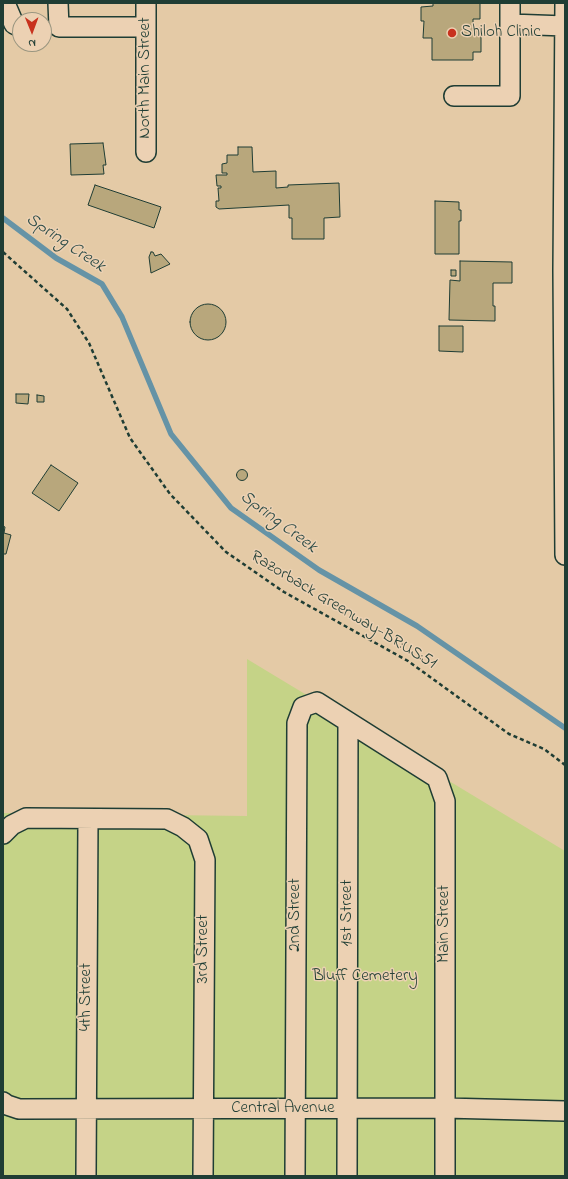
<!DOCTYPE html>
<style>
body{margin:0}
#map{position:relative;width:568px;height:1179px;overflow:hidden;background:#e4caa6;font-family:"Indie Flower",sans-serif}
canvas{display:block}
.frame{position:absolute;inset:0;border:4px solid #1f3d34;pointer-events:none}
.north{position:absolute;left:12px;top:12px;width:40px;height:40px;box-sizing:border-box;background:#ecd1b3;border:1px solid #9a9680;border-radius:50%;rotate:179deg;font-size:11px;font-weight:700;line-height:16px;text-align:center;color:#1f3d34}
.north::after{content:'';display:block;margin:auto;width:14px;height:18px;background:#c8321e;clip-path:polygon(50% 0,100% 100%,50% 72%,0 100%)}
</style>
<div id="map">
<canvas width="568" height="1179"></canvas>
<div class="frame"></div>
<div class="north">N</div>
</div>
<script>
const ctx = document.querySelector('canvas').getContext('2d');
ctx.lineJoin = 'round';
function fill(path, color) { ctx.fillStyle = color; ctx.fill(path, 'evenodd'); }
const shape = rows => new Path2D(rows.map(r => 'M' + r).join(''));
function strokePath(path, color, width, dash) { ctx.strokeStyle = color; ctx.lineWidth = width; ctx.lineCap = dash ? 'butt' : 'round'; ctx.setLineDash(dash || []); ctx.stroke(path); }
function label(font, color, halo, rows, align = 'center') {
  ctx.font = font + ' "Indie Flower",sans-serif'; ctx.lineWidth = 3; ctx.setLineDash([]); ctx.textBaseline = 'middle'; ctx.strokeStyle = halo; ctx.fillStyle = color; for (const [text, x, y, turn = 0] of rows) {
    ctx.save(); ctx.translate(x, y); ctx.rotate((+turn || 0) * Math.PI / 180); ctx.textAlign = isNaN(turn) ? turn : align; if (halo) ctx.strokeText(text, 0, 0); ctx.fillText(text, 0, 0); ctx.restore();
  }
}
const green = shape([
 [247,659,565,851,565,1176,3,1176,3,813,247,816]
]);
const stream = shape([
 [3,218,56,258,102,284,122,317,171,434,231,508,319,570,417,626,565,728]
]);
const building = shape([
 [433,3,480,3,480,19,473,19,473,29,481,28,481,52,473,52,473,60,432,60,432,38,423,38,424,21,421,21,421,7,433,6,433,3],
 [103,143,106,165,103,165,104,174,71,175,70,144,103,143],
 [238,147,252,147,253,172,276,171,276,188,288,187,288,185,339,183,340,217,324,218,324,239,292,239,292,218,289,218,289,205,219,209,216,207,216,201,219,201,218,188,221,188,221,186,217,186,216,175,227,175,227,173,222,173,222,164,227,163,227,155,238,155,238,147],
 [95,185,161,207,154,228,88,205,95,185],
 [435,201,459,202,459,210,461,210,461,221,459,221,459,254,435,254,435,201],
 [151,252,153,252,155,256,161,254,170,264,151,273,149,257,151,252],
 [460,261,512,262,512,283,493,283,493,306,495,306,495,321,449,320,450,280,460,281,460,261],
 [451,270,456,270,456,276,451,276,451,270],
 '190 322a18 18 0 1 1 36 0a18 18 0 1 1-36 0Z',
 [439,326,463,326,463,352,439,351,439,326],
 [16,394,29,394,28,404,16,403,16,394],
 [37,395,44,396,44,402,37,402,37,395],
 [51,465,78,483,59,511,32,493,51,465],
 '236.5 475a5.5 5.5 0 1 1 11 0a5.5 5.5 0 1 1-11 0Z',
 [3,526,5,527,4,533,11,535,6,554,3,554,3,526]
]);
const path = shape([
 [3,252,67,309,89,343,130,438,170,494,226,552,284,592,408,661,509,734,544,749,565,765]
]);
const minor = shape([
 [5,3,14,24,20,27],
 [58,3,59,27,146,27],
 [146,3,146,152],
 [510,3,510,24],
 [565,3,563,270,565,555],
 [454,96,510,96,510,24,565,26],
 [3,834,12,825,26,818,167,819,183,827,198,839,205,860,203,1176],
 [3,1102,7,1105,19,1109,445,1108,565,1111],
 [86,1176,88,819],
 [295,1176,297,723,303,707,317,702,437,778,445,801,445,1176],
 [347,1176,348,722]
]);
const markers = [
 [452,33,5,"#c8321e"]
];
const poiNames = [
 ["Shiloh Clinic",461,33]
];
const streetNames = [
 ["North Main Street",146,78,-90],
 ["Razorback Greenway-BR:US:51",343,611,31],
 ["1st Street",348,913,-90],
 ["2nd Street",296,915,-90],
 ["Main Street",445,924,-90],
 ["3rd Street",204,949,-90],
 ["4th Street",87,997,-90],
 ["Central Avenue",283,1109]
];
const parkNames = [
 ["Bluff Cemetery",365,977]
];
const waterNames = [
 ["Spring Creek",65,244,34],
 ["Spring Creek",278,523,37]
];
fill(green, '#c5d387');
strokePath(stream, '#6593a6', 5.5);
fill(building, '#b8a77c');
strokePath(building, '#1f3d34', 1);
strokePath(minor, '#1f3d34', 22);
strokePath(path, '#1f3d34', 2.5, [4, 3]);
strokePath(minor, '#ecd1b3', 19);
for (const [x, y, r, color] of markers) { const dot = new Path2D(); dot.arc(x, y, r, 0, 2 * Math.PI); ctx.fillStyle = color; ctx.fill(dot); strokePath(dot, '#ecd1b3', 1.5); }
label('17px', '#1f3d34', '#ecd1b3', poiNames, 'left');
label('17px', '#1f3d34', '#ecd1b3', streetNames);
label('17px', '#274438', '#ecd1b3', parkNames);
label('italic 18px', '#2b4b47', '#ecd1b3', waterNames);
</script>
